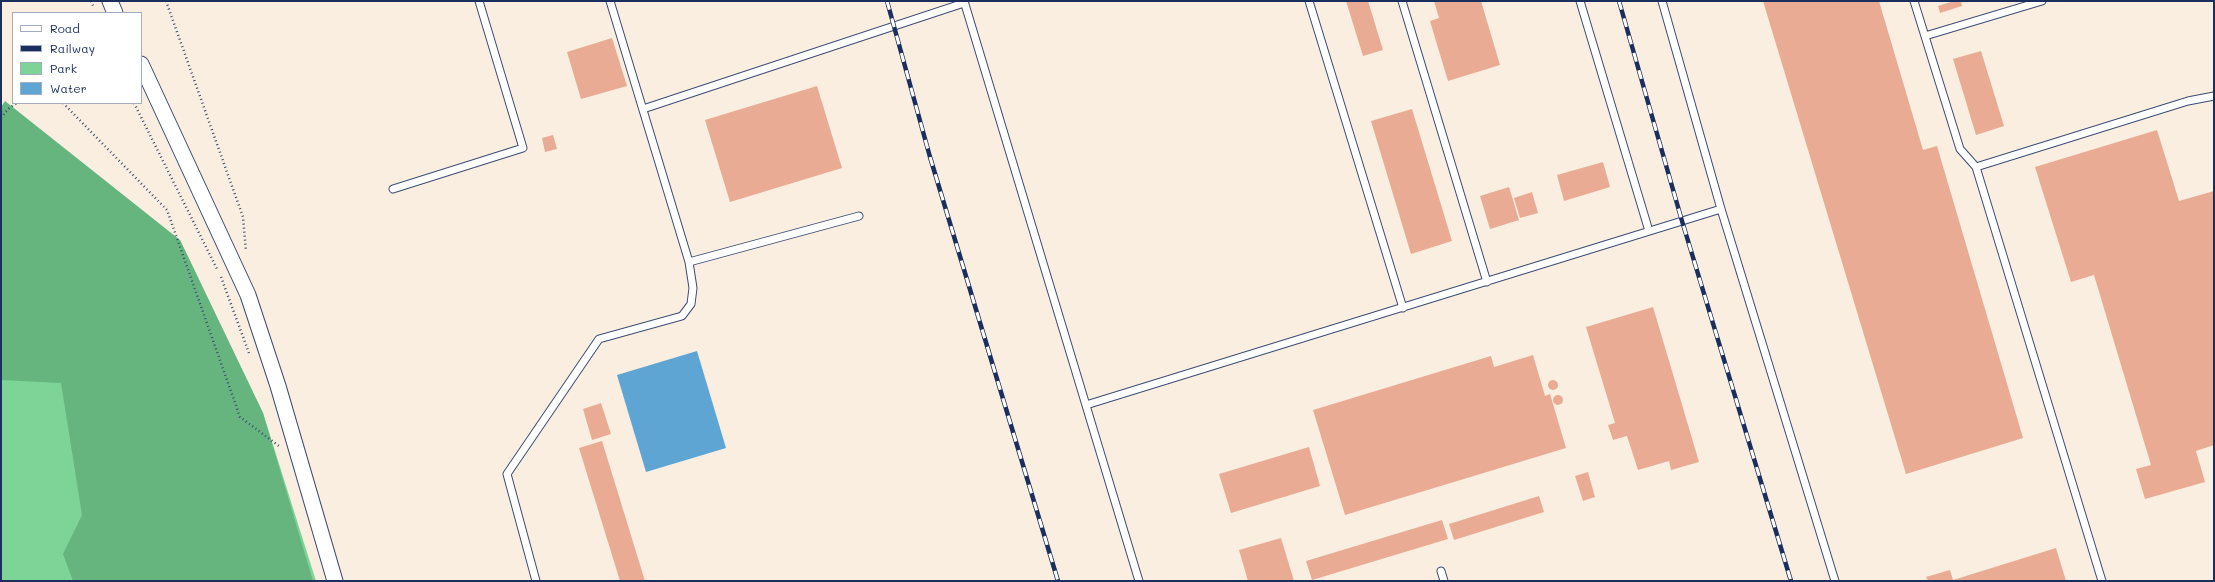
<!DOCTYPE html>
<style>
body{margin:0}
#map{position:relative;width:2215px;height:582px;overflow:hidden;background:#f9eee0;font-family:Mali,sans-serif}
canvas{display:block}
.frame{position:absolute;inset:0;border:2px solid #1b2f5e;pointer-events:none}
.legend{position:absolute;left:12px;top:12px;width:130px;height:92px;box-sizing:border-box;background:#fff;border:1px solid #a4acbf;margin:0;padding:5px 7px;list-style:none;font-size:12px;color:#1b2f5e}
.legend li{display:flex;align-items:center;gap:8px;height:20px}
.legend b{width:20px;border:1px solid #a4acbf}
</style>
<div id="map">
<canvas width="2215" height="582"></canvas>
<div class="frame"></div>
<ul class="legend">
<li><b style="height:5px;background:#fff"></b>Road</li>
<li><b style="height:5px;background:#1b2f5e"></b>Railway</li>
<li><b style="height:11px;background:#7ed396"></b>Park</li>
<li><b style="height:11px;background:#5ea5d4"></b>Water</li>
</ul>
</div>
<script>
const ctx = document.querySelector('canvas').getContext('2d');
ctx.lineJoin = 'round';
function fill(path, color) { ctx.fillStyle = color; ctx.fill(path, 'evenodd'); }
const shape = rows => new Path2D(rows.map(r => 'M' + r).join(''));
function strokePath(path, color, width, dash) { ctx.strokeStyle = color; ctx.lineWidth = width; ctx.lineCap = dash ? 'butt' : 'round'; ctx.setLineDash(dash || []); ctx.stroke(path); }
const green = shape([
 [1,207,180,240,263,413,316,581,1,581]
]);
const forest = shape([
 [5,101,180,240,263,413,313,581,73,581,63,554,82,515,61,383,1,380,1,107]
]);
const water = shape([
 [697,351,726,448,646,472,617,375]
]);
const building = shape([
 [1346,1,1368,1,1383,50,1363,56],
 [1434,1,1481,1,1500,65,1448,81,1430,21,1439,18],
 [1763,1,1879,1,1923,150,1937,146,2023,438,1906,474],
 [1954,1,1961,1,1962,6,1940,13,1938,6],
 [612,38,627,86,581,99,567,52],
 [1981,51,2004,126,1976,135,1953,59],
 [817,86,842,168,730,202,705,120],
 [1412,109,1452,241,1411,254,1371,121],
 [2157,130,2179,201,2214,191,2214,445,2196,451,2205,482,2145,499,2136,469,2151,465,2094,275,2071,282,2035,167],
 [553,135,557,149,545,152,542,138],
 [1603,162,1610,187,1564,201,1557,175],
 [1509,187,1519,220,1490,229,1480,196],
 [1532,192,1538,213,1520,218,1514,198],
 [1653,307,1699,462,1671,470,1669,461,1638,470,1627,436,1613,440,1608,425,1615,423,1586,327],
 [1533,355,1545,396,1550,394,1566,448,1345,515,1313,410,1491,356,1494,367],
 '1548 385a5 5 0 1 1 10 0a5 5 0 1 1-10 0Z',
 '1553 400a5 5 0 1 1 10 0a5 5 0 1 1-10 0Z',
 [601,403,611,434,592,440,583,409],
 [602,441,645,581,620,581,579,448],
 [1309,447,1320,486,1231,513,1219,474],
 [1588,472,1595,497,1583,501,1575,476],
 [1539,496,1544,512,1454,540,1449,524],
 [1442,520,1448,539,1312,580,1306,561],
 [1281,538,1294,581,1248,581,1239,550],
 [2056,548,2066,581,1928,581,1926,577,1950,570,1953,580]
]);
const path = shape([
 [91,1,94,8],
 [166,1,243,217,246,251],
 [63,103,167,210,240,417,279,446],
 [134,103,217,269],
 [1,118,8,109,17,103],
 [221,277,249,353]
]);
const lane = shape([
 [610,1,689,262,859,216],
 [964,1,1139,581],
 [1309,1,1403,308],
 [1402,1,1487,282],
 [1580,1,1649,231],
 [1662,1,1721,209,1835,581],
 [1914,1,1960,149,1976,167],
 [1925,36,2042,1],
 [643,109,964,3],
 [393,189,523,148,479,1],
 [1086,405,1721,209],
 [1441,571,1444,581],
 [536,581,507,474,599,339,682,316,691,304,693,288,689,262],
 [2102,581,1976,167,2188,101,2214,96]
]);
const street = shape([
 [110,1,115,13],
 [141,64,248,295,278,386,335,581]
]);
const rail = shape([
 [887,1,930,157,1058,581],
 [1619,1,1682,221,1791,581]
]);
fill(green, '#7ed396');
fill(forest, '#66b57f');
fill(water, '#5ea5d4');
fill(building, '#e9ab93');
strokePath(lane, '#3c4c72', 9);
strokePath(street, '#3c4c72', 17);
strokePath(path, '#3c4c72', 2.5, [1, 3]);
strokePath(lane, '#fff', 7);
strokePath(street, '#fff', 15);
strokePath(rail, '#1b2f5e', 4.5);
strokePath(rail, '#fff', 3, [9]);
</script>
